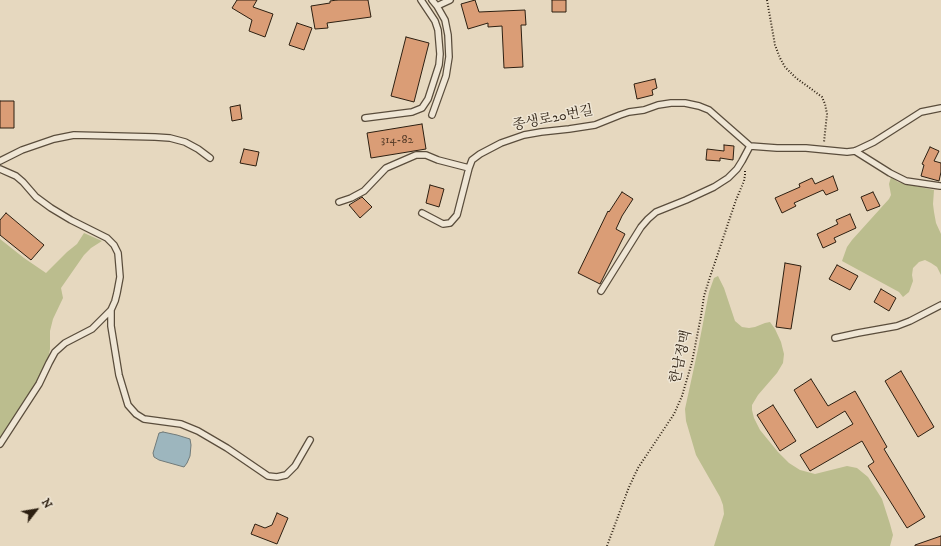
<!DOCTYPE html>
<meta charset="utf-8">
<style>
body{margin:0}
#map{position:relative;width:941px;height:546px;overflow:hidden;background:#e6d8bf;font-family:"IM FELL DW Pica",serif}
canvas{display:block}
.north{position:absolute;left:16px;top:490px;width:40px;height:40px;-webkit-text-stroke:3px #efe6d5;paint-order:stroke;rotate:59deg;font-size:11px;font-weight:700;line-height:16px;text-align:center;color:#2c1f11}
.north::after{content:'';display:block;margin:auto;width:14px;height:18px;background:#2c1f11;clip-path:polygon(50% 0,100% 100%,50% 72%,0 100%)}
</style>
<div id="map">
<canvas width="941" height="546"></canvas>
<div class="north">N</div>
</div>
<script>
const ctx = document.querySelector('canvas').getContext('2d');
ctx.lineJoin = 'round';
function fill(path, color) { ctx.fillStyle = color; ctx.fill(path, 'evenodd'); }
const shape = rows => new Path2D(rows.map(r => 'M' + r).join(''));
function strokePath(path, color, width, dash) { ctx.strokeStyle = color; ctx.lineWidth = width; ctx.lineCap = dash ? 'butt' : 'round'; ctx.setLineDash(dash || []); ctx.stroke(path); }
function label(font, color, halo, rows, align = 'center') {
  ctx.font = font + ' "IM FELL DW Pica","Noto Serif KR",serif'; ctx.lineWidth = 3; ctx.setLineDash([]); ctx.textBaseline = 'middle'; ctx.strokeStyle = halo; ctx.fillStyle = color; for (const [text, x, y, turn = 0] of rows) {
    ctx.save(); ctx.translate(x, y); ctx.rotate((+turn || 0) * Math.PI / 180); ctx.textAlign = isNaN(turn) ? turn : align; if (halo) ctx.strokeText(text, 0, 0); ctx.fillText(text, 0, 0); ctx.restore();
  }
}
const green = shape([
 [891,177,898,182,906,184,934,190,933,204,934,212,936,223,941,234,941,275,937,267,931,263,925,260,919,262,913,268,912,275,913,281,909,292,903,297,899,292,842,261,847,247,852,240,889,199,891,195,889,184],
 [84,233,102,241,91,248,84,255,61,288,63,298,53,319,50,331,50,349,47,365,42,380,0,442,0,239,24,258,46,273,67,252,77,244],
 [718,276,724,288,735,321,742,327,749,328,755,327,765,323,770,322,775,329,781,342,784,354,783,363,777,373,758,395,752,405,752,410,754,418,760,430,778,452,789,463,800,470,815,474,847,466,857,468,868,477,882,499,890,524,893,535,890,546,714,546,724,514,723,505,720,497,696,455,686,421,685,409,698,349,709,292,714,278]
]);
const water = shape([
 [163,432,177,435,190,439,191,445,190,456,187,463,184,467,159,460,154,457,153,453,159,433,163,432]
]);
const building = shape([
 [237,0,257,0,253,7,273,14,265,37,249,31,252,20,232,8,237,0],
 [337,0,368,0,371,17,327,23,328,28,315,29,311,6,330,3,330,1,337,0],
 [475,0,479,12,525,10,526,25,521,25,523,67,504,68,502,26,488,27,488,23,468,29,461,4,475,0],
 [552,0,566,0,566,12,552,12,552,0],
 [297,23,312,28,304,50,289,45,297,23],
 [406,37,429,43,414,102,391,96,406,37],
 [655,79,657,88,652,90,653,95,637,99,634,84,655,79],
 [0,101,14,101,14,128,0,128,0,101],
 [240,105,242,119,232,121,230,107,240,105],
 [422,124,426,149,371,158,367,133,422,124],
 [724,145,734,146,733,160,720,158,720,161,706,160,707,149,724,151,724,145],
 [930,147,939,151,934,161,941,163,941,172,939,181,921,176,924,165,922,164,930,147],
 [244,149,259,152,256,166,240,163,244,149],
 [833,176,838,190,826,195,823,190,794,203,796,206,782,213,775,198,800,187,799,184,812,178,815,184,833,176],
 [430,185,444,189,439,207,426,203,430,185],
 [622,192,633,199,622,216,616,229,625,234,600,284,578,273,608,211,609,212,622,192],
 [873,192,880,206,867,211,861,197,873,192],
 [362,197,372,207,360,218,349,205,362,197],
 [6,213,44,245,31,260,0,235,0,220,6,213],
 [850,214,856,228,834,238,836,242,823,248,817,234,838,224,836,220,850,214],
 [785,263,801,266,791,329,776,327,785,263],
 [837,265,858,276,850,290,829,279,837,265],
 [881,289,896,298,889,311,874,302,881,289],
 [901,371,934,427,918,437,885,381,901,371],
 [811,379,828,406,855,391,887,447,884,449,925,517,907,528,868,466,874,462,862,441,810,471,800,455,853,424,845,411,817,428,794,390,811,379],
 [773,405,796,441,780,451,757,415,773,405],
 [277,513,288,518,277,544,251,534,255,524,265,528,272,525,277,513],
 [941,536,941,546,915,546,915,545,941,536]
]);
const path = shape([
 [767,0,775,45,780,58,785,67,796,78,814,91,822,97,825,104,827,114,824,142],
 [607,546,629,487,638,468,674,414,682,396,692,362,701,316,704,296,710,277,736,200,744,181,745,175,745,171]
]);
const lane = shape([
 [437,6,450,0],
 [432,115,446,76,449,57,448,35,445,20,437,6,432,0],
 [365,118,412,112,422,108,428,99,439,65,440,54,438,30,435,21,421,0],
 [855,151,890,173,906,181,940,186],
 [0,161,22,150,54,139,74,135,155,137,170,138,185,142,198,149,210,158],
 [0,169,16,176,23,182,36,197,51,208,71,220,107,238,114,245,118,253,120,277,117,293,115,301,111,310,92,329,65,343,55,352,49,363,39,384,0,444],
 [339,202,351,198,364,191,386,168,416,155,426,155,438,160,469,168],
 [422,213,443,224,450,223,457,215,469,168,472,160,480,154,501,143,524,135,541,132,569,129,595,125,620,115,629,112,644,110,658,105,671,103,685,103,699,106,709,110,750,146,777,148,806,148,847,152,855,151,874,142,921,112,941,108],
 [601,291,641,227,648,219,656,212,686,200,714,187,728,178,737,169,742,161,750,146],
 [111,310,111,326,119,375,128,405,136,414,144,419,181,424,198,431,227,448,268,476,277,477,286,475,295,466,310,440],
 [835,338,858,333,897,326,910,321,941,305]
]);
const numberNames = [
 ["314-82",397,141]
];
const streetNames = [
 ["종생로20번길",553,119,-11],
 ["한남정맥",682,357,-77]
];
fill(green, '#bbbd8e');
fill(water, '#9db6be');
strokePath(water, '#707a79', 1);
fill(building, '#da9d76');
strokePath(building, '#2c1f11', 1);
strokePath(lane, '#5a4d3c', 8);
strokePath(path, '#2c1f11', 2, [1, 2]);
strokePath(lane, '#efe6d5', 5.5);
label('12px', '#583e2a', null, numberNames);
label('14px', '#2c1f11', '#efe6d5', streetNames);
</script>
